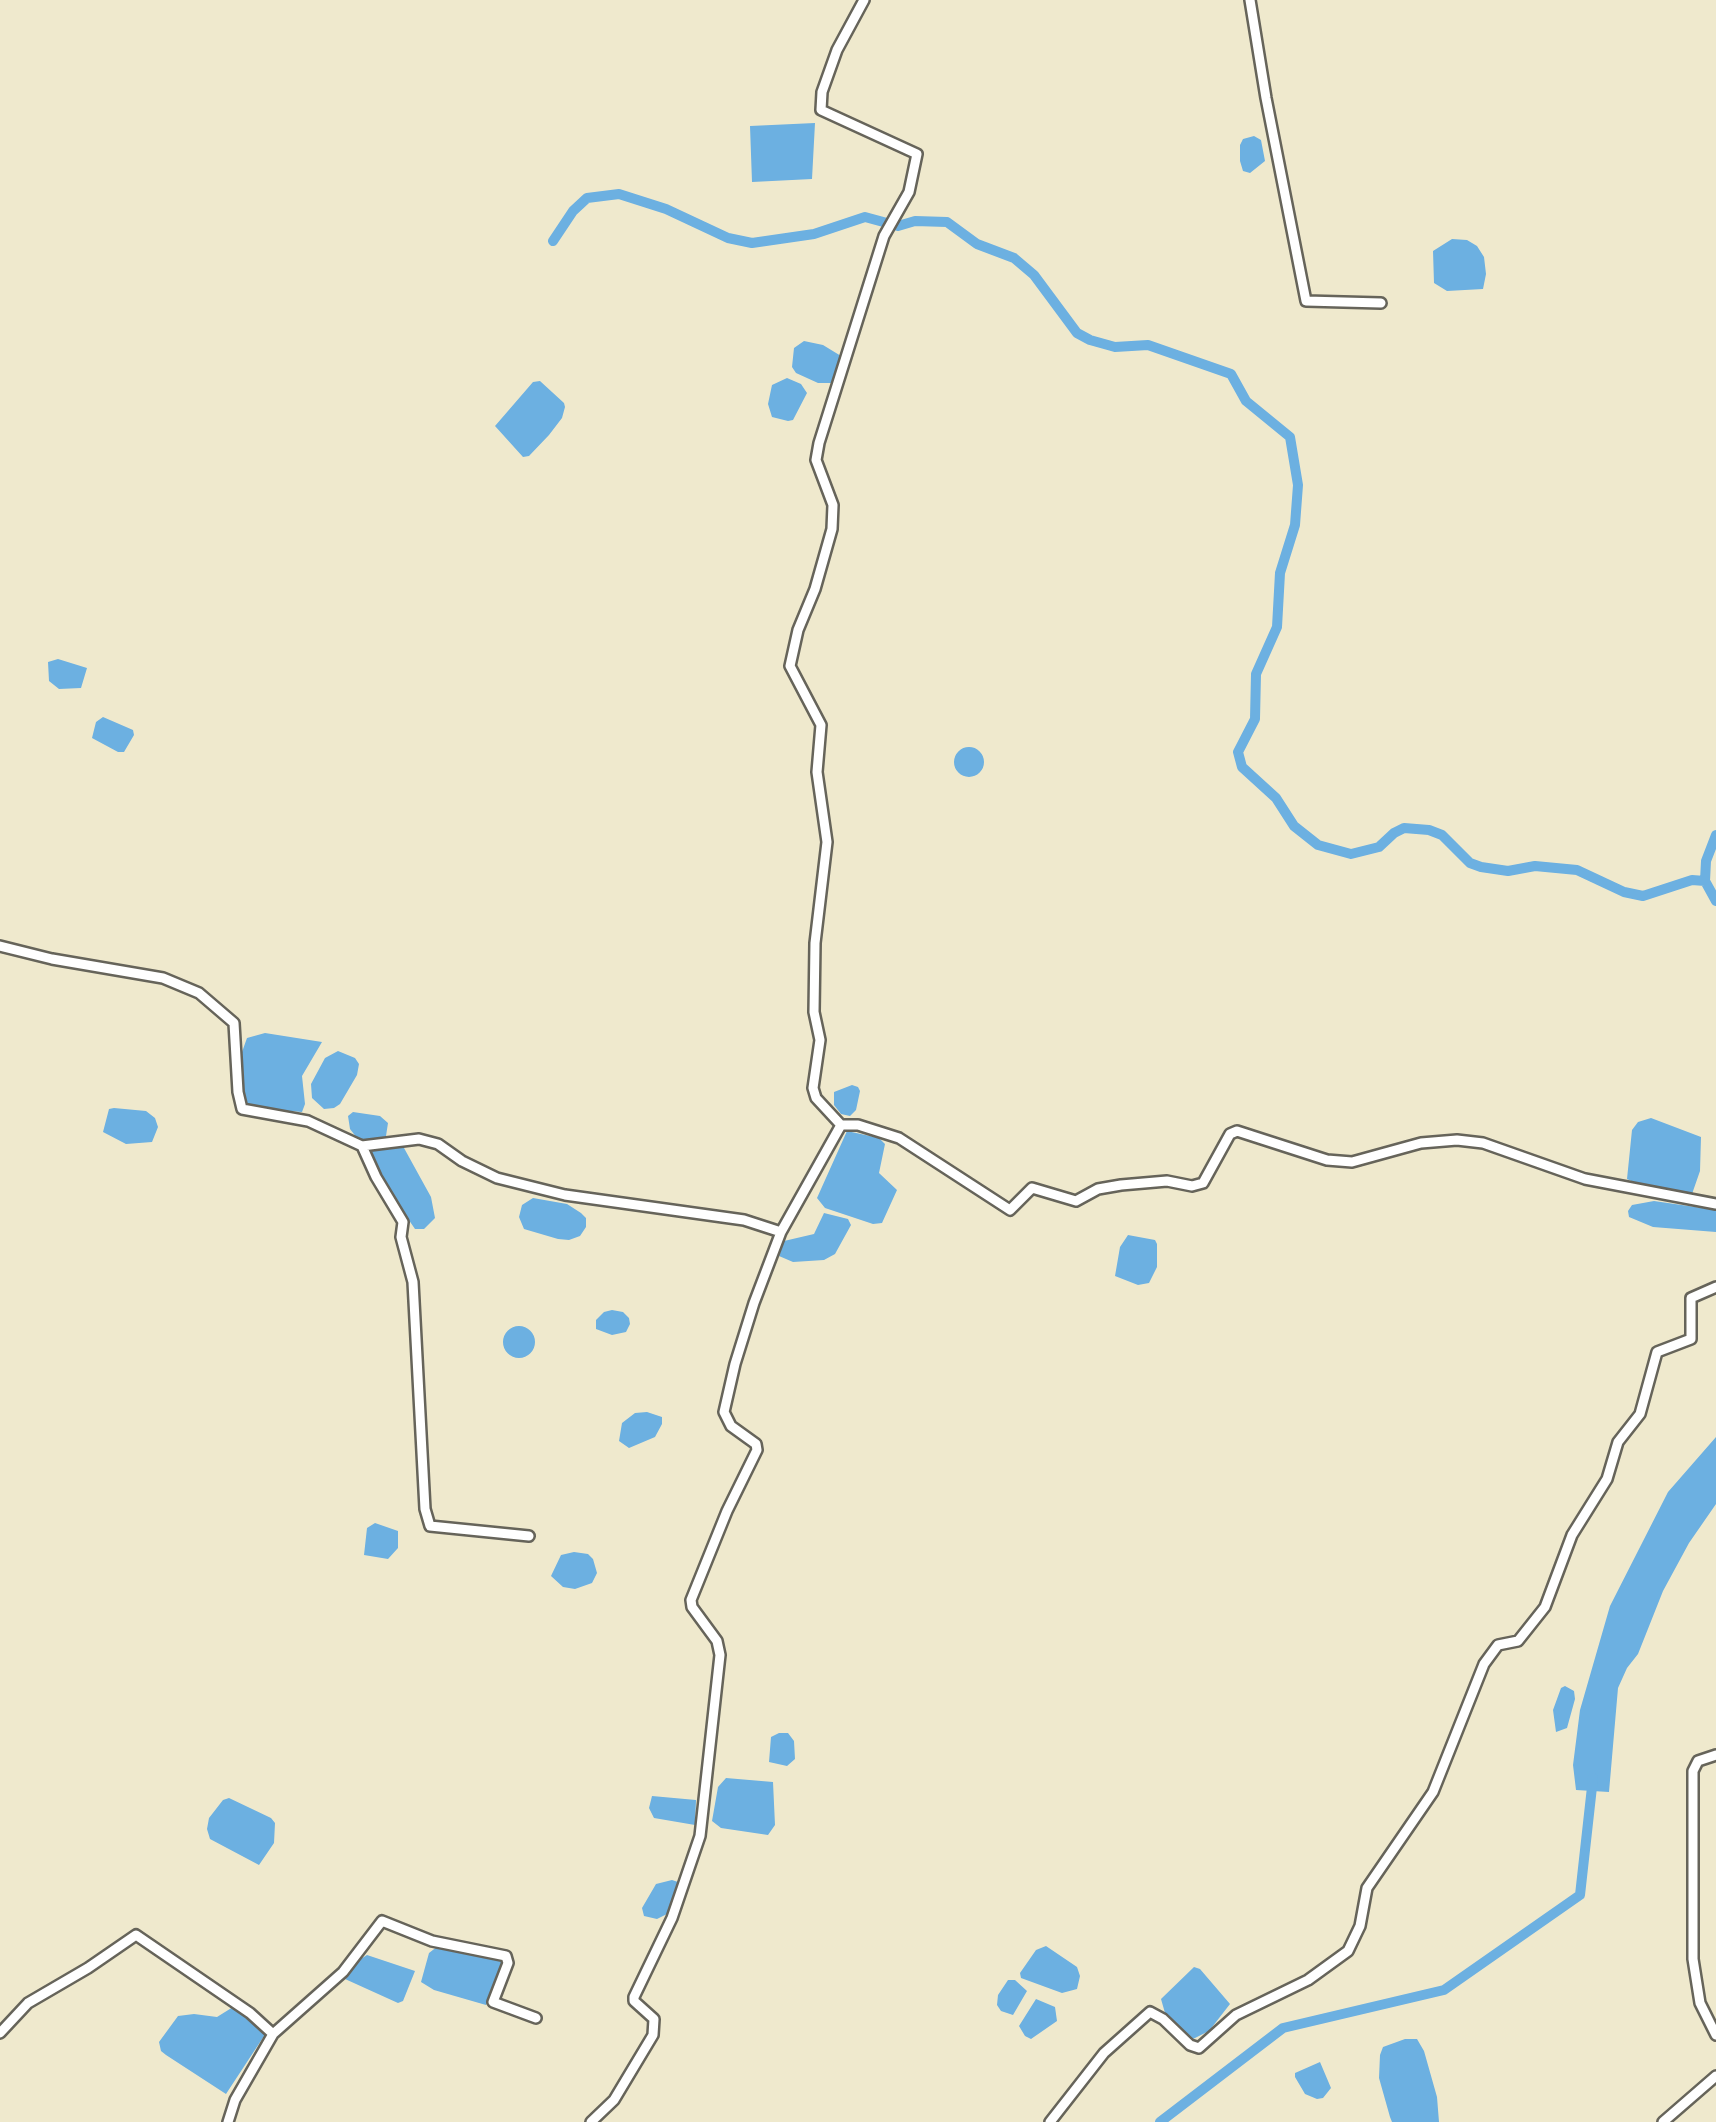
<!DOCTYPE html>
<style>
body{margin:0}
canvas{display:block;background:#efe9cd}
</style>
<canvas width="1716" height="2122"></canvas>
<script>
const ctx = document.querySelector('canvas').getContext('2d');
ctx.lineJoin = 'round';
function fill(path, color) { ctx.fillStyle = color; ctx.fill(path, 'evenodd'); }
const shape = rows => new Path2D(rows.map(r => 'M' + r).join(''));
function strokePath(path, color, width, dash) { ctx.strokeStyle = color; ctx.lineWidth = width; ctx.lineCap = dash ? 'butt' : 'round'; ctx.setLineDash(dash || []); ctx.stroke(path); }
const water = shape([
 [815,123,812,179,752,182,750,126],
 [1254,136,1261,140,1265,161,1250,173,1243,171,1240,161,1240,145,1243,139],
 [1452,239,1467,240,1477,246,1484,257,1486,274,1483,289,1447,291,1434,283,1433,251],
 [804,341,823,345,841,356,833,383,818,383,796,373,792,367,794,348],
 [787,378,801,384,807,393,793,420,788,421,772,417,768,404,772,385],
 [540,381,564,403,565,407,562,418,549,435,529,456,523,457,495,426,533,382],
 [58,659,87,668,81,688,59,689,49,681,48,662],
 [103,717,133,730,134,735,124,752,118,752,92,738,96,722],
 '954 762a15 15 0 1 1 30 0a15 15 0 1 1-30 0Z',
 [265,1033,322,1042,302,1076,305,1104,302,1112,245,1107,242,1052,247,1038],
 [338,1051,355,1058,359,1064,357,1075,340,1104,334,1108,324,1109,312,1098,311,1084,325,1058],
 [852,1085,858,1087,860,1091,856,1110,850,1116,841,1114,834,1105,834,1092],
 [114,1108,146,1111,155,1118,158,1127,152,1142,126,1144,103,1132,109,1109],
 [353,1112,380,1116,388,1123,386,1136,368,1143,357,1138,350,1129,348,1116],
 [1651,1118,1701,1137,1700,1171,1692,1194,1646,1188,1627,1179,1632,1130,1638,1122],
 [847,1131,879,1138,885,1144,879,1173,897,1190,882,1223,873,1224,825,1208,817,1198],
 [384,1148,404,1148,431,1197,435,1218,424,1229,415,1229,385,1185,369,1152],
 [533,1198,567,1204,581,1213,586,1218,586,1227,580,1236,569,1240,558,1239,524,1229,519,1217,522,1205],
 [1654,1201,1716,1210,1716,1232,1653,1227,1629,1217,1628,1211,1632,1205],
 [824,1213,848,1219,851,1225,835,1254,824,1260,793,1262,779,1256,784,1241,814,1234],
 [1128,1235,1155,1240,1157,1244,1157,1267,1149,1283,1138,1285,1115,1276,1120,1247],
 [612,1310,623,1312,629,1318,630,1324,626,1332,612,1335,596,1329,596,1320,604,1312],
 '503 1342a16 16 0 1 1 32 0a16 16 0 1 1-32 0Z',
 [647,1412,662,1417,662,1424,655,1437,629,1448,619,1441,622,1423,635,1413],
 [1716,1437,1716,1504,1689,1543,1663,1591,1638,1654,1627,1668,1618,1688,1609,1792,1576,1790,1573,1765,1580,1710,1610,1606,1668,1492],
 [375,1523,398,1531,398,1548,388,1559,364,1555,367,1528],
 [574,1552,588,1554,593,1559,597,1573,592,1583,575,1589,563,1587,551,1576,561,1555],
 [1565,1686,1574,1691,1575,1699,1567,1728,1556,1732,1553,1710,1561,1688],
 [779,1733,788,1733,794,1741,795,1759,787,1766,769,1762,771,1737],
 [726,1778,773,1782,775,1825,768,1835,721,1828,712,1821,718,1787],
 [652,1796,696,1800,695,1825,654,1818,649,1808],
 [229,1798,271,1818,275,1823,274,1843,259,1865,210,1839,207,1829,209,1818,223,1800],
 [672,1880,678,1882,679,1890,669,1913,657,1919,644,1916,642,1908,656,1884],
 [438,1946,503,1958,486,2005,434,1990,421,1982,429,1953],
 [1046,1946,1077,1967,1080,1976,1077,1989,1062,1993,1021,1978,1020,1973,1036,1950],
 [367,1955,415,1971,403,2001,398,2003,345,1979,353,1964],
 [1194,1967,1200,1969,1230,2004,1209,2031,1193,2039,1165,2013,1161,1999],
 [1008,1980,1015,1980,1027,1991,1013,2015,1001,2011,997,2005,998,1995],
 [1036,1999,1055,2007,1057,2021,1031,2039,1025,2036,1019,2026],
 [233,2007,266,2033,226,2094,166,2055,161,2051,159,2042,178,2016,194,2014,217,2017],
 [1405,2039,1417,2039,1424,2051,1437,2097,1439,2122,1392,2122,1390,2117,1379,2078,1380,2055,1383,2047],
 [1320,2062,1331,2088,1323,2098,1317,2099,1305,2094,1295,2077,1295,2073]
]);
const canal = shape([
 [553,241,573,211,587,198,619,194,666,209,728,238,752,243,814,234,865,217,898,226,915,221,947,222,977,244,1014,258,1034,275,1077,333,1090,340,1115,347,1148,345,1231,374,1246,401,1290,437,1298,485,1295,525,1280,573,1277,627,1256,674,1255,719,1238,752,1242,767,1276,798,1294,826,1318,845,1351,854,1379,847,1394,833,1404,828,1429,830,1442,835,1470,863,1481,867,1508,871,1535,866,1577,870,1624,892,1643,896,1692,880,1705,881,1716,901],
 [1705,881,1706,861,1716,835],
 [1160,2122,1283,2028,1444,1990,1580,1895,1593,1778]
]);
const street = shape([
 [1250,0,1266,98,1306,301,1381,303],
 [0,946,52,959,163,978,199,993,234,1023,238,1092,242,1109,308,1121,362,1146,419,1139,438,1144,462,1161,497,1178,565,1195,744,1220,781,1232],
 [841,1125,858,1125,899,1138,1010,1210,1032,1188,1076,1201,1098,1189,1121,1185,1167,1181,1192,1186,1203,1183,1230,1134,1237,1131,1327,1160,1352,1162,1421,1143,1457,1140,1483,1143,1585,1179,1716,1204],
 [362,1146,376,1177,403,1222,401,1237,413,1282,425,1509,430,1526,529,1536],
 [1716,1755,1698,1761,1693,1771,1693,1959,1700,2003,1716,2035],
 [0,2033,28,2003,88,1968,136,1935,250,2013,273,2034,235,2100,228,2122],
 [273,2034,343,1972,382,1921,432,1941,506,1956,508,1963,493,2002,536,2018],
 [591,2122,614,2100,653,2035,654,2019,634,2001,634,1997,672,1918,700,1836,720,1655,717,1641,692,1607,691,1600,727,1511,757,1450,756,1444,731,1426,724,1412,735,1364,754,1303,781,1232,841,1125,816,1098,813,1088,820,1040,814,1012,815,943,827,842,817,772,821,725,790,666,798,630,815,589,832,529,833,505,816,460,819,443,884,236,909,192,917,154,821,110,822,92,837,50,864,0],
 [1050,2122,1104,2053,1150,2012,1163,2019,1190,2045,1199,2048,1236,2015,1308,1980,1348,1951,1360,1926,1367,1888,1433,1792,1484,1664,1498,1645,1518,1641,1545,1607,1572,1535,1607,1479,1618,1442,1640,1414,1657,1352,1691,1339,1691,1298,1716,1287],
 [1663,2122,1716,2076]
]);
fill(water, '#6cb0e1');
strokePath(canal, '#6cb0e1', 10);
strokePath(street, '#66645a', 14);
strokePath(street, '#fff', 9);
</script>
